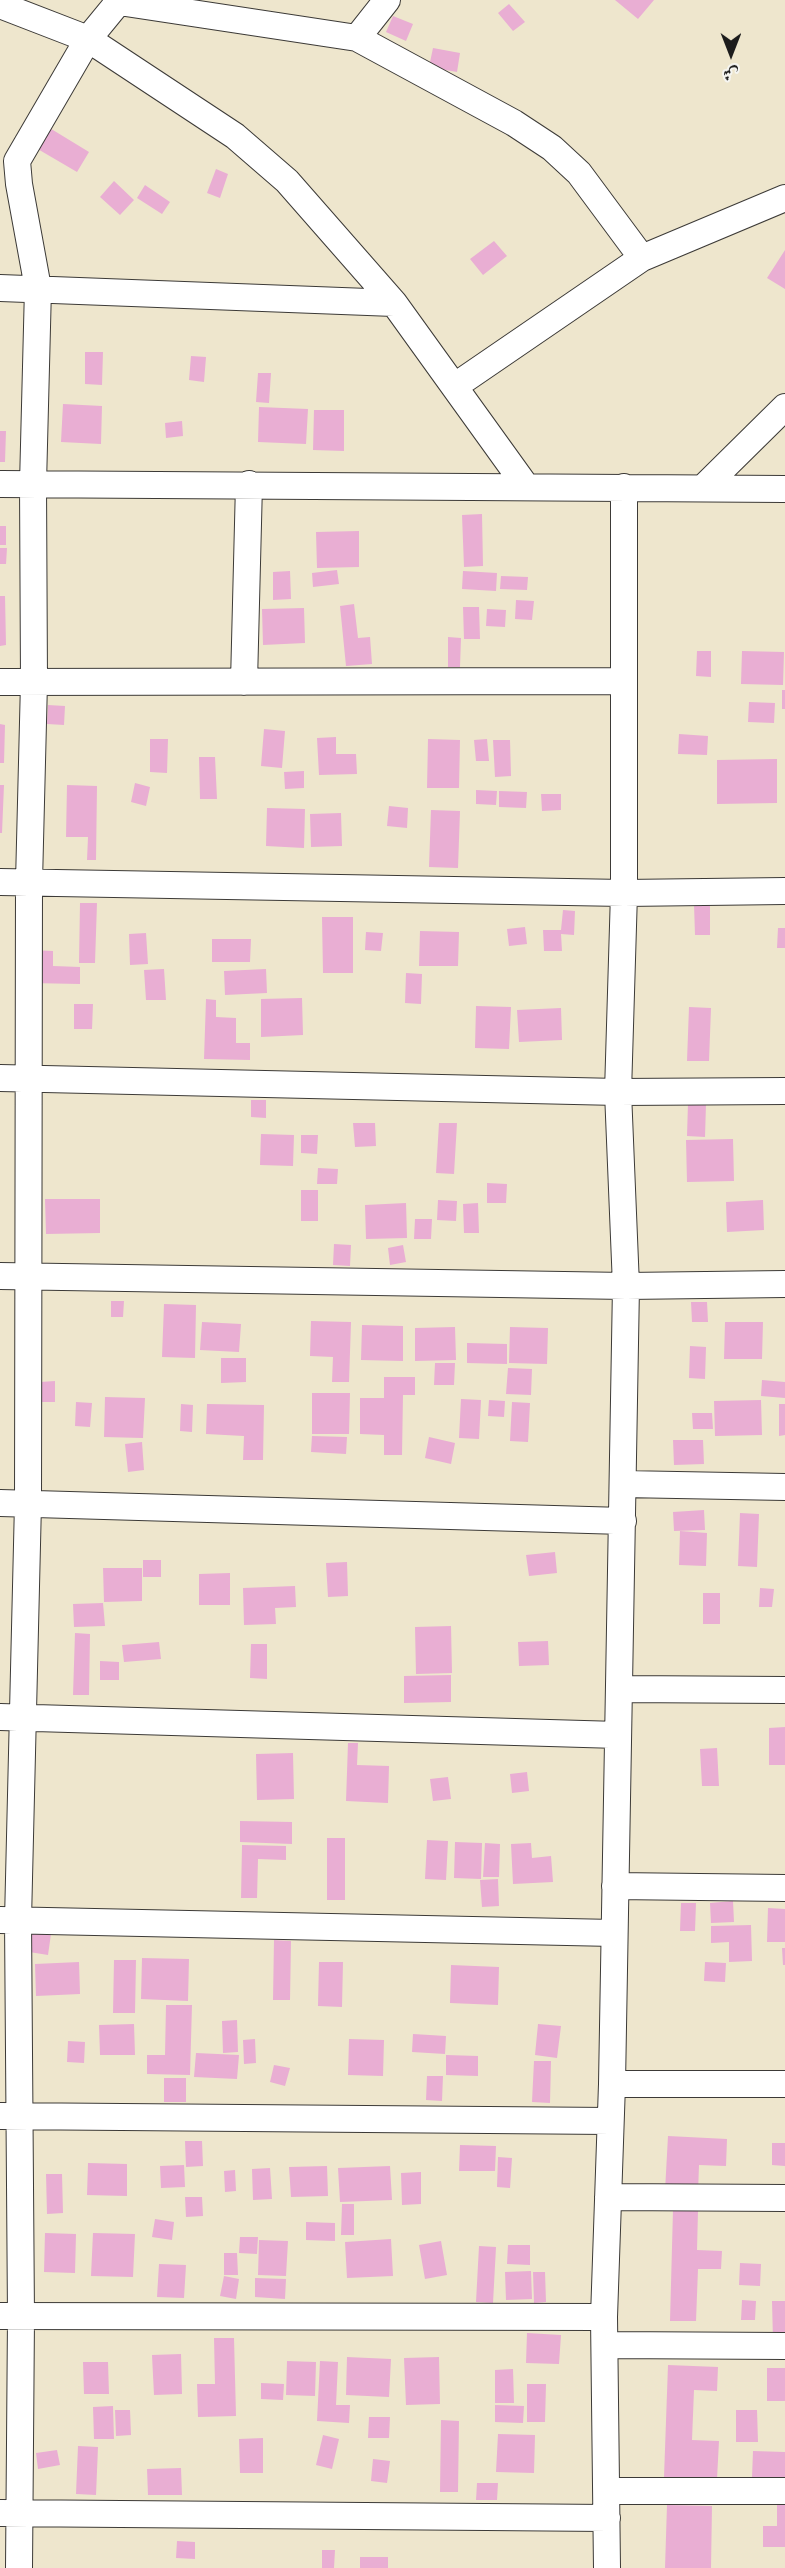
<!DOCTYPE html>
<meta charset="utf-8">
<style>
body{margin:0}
#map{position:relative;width:785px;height:2568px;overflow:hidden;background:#eee6cd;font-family:"Sorts Mill Goudy",Amiri,serif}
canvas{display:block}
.north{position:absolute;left:701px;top:24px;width:60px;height:60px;-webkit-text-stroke:4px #f6f6f2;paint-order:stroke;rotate:180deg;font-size:16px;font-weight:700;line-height:24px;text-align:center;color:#1c1c1c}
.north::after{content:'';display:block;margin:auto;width:21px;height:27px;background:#1c1c1c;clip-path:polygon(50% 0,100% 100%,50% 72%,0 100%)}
</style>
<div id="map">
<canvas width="785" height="2568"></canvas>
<div class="north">ش</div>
</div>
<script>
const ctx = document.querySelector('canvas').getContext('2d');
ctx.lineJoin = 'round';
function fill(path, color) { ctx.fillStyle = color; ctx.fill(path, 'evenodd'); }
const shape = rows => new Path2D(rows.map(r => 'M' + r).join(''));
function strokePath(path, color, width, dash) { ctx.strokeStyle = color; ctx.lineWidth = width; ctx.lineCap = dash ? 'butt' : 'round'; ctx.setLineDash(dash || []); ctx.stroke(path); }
const building = shape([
 [615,0,654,0,638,19],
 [509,4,525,22,513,31,498,13],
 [393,16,413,24,406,41,386,32],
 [433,48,460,53,457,72,429,67],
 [48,127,89,152,77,172,36,148],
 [216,169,228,174,220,198,207,193],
 [114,181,134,200,120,215,100,197],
 [145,185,170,202,162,214,137,198],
 [494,241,507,256,483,275,470,259],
 [785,250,785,289,767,278],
 [85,352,103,352,102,385,85,384],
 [191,356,206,357,204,382,189,380],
 [258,373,271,373,269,403,256,402],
 [63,404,102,406,101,444,61,442],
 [259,407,308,409,306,444,258,442],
 [314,410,344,410,344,451,313,450],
 [182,421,183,436,166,438,165,423],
 [0,431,6,431,5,462,0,462],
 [482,514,483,566,464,567,462,515],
 [0,526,6,526,6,545,0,545],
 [359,531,359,567,317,568,316,532],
 [0,548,7,548,6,564,0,564],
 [337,570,339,584,313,587,312,573],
 [290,571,291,599,273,600,273,572],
 [463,571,497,573,496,591,462,589],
 [501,576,528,577,527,590,500,589],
 [0,596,5,596,6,645,0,646],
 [516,600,534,601,532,620,515,619],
 [354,604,358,638,370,637,372,664,346,666,340,606],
 [463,607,479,607,480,639,464,639],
 [304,608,305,643,263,645,262,609],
 [487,609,506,610,505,627,486,626],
 [448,637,461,638,460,667,448,667],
 [697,651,711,651,711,677,696,676],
 [742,651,784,652,783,685,741,684],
 [782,690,785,690,785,709,782,709],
 [749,702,775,703,774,723,748,722],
 [48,705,65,706,64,725,47,724],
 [0,724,5,725,4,763,0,763],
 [264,729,285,731,282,768,261,766],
 [679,734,708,736,707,755,678,754],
 [336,737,336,754,356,754,357,774,319,775,317,738],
 [150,739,168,739,167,773,150,772],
 [428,739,460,740,459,788,427,788],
 [487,739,489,761,476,761,474,740],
 [493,740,510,740,511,776,495,777],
 [199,757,215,757,217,799,200,799],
 [777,759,777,803,717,804,717,760],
 [304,771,304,788,285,789,284,772],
 [135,783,150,787,146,806,131,802],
 [0,785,4,785,2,833,0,833],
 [67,785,97,786,96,860,87,860,88,837,66,837],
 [476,790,497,791,496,805,476,804],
 [499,791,527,792,526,808,499,807],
 [541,794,561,794,561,810,542,811],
 [389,806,408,808,407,828,387,826],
 [267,808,305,809,304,848,266,846],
 [431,810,460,811,458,868,429,867],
 [341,813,342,846,311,847,310,814],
 [80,903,97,903,95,963,79,963],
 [710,903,710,935,695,935,694,904],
 [563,910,575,911,574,935,561,934,562,951,544,951,543,930,561,930],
 [322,917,353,917,353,973,323,973],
 [525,927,527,944,509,946,507,929],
 [778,928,785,928,785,948,777,948],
 [420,931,459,932,458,966,419,966],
 [366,932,383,933,381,951,365,950],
 [146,933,148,964,130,965,129,934],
 [212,939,251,939,250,962,212,962],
 [31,950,53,951,53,966,80,967,80,984,30,983],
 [164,969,166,1000,146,1000,144,970],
 [266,969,267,993,225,995,224,971],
 [406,973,422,974,421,1004,405,1003],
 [302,998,303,1035,261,1037,261,999],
 [206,999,216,1000,216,1017,236,1018,236,1043,250,1043,250,1060,204,1059],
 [74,1004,93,1004,92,1029,74,1029],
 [476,1006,511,1007,509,1049,475,1048],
 [689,1007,711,1008,709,1061,687,1061],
 [561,1008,562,1040,519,1042,517,1010],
 [251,1100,266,1100,266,1118,251,1117],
 [688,1103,706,1104,705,1137,687,1136],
 [353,1123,375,1123,376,1146,355,1147],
 [439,1123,457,1123,454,1174,436,1173],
 [261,1134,294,1135,293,1166,260,1165],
 [301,1135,318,1135,317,1154,301,1153],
 [733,1139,734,1181,687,1182,686,1140],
 [318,1168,338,1169,337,1184,317,1184],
 [487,1183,507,1184,506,1203,487,1203],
 [301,1190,318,1190,318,1221,301,1221],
 [45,1199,100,1199,100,1233,46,1234],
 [438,1200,457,1201,456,1221,437,1220],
 [763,1200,764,1230,727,1232,726,1202],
 [406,1203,407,1238,366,1239,365,1205],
 [478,1203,479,1233,464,1233,463,1204],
 [415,1219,432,1219,431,1239,414,1239],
 [334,1244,351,1245,350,1266,333,1265],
 [403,1245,406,1262,390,1265,388,1248],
 [111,1301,124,1301,123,1317,111,1317],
 [691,1302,707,1302,708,1322,692,1322],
 [164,1304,196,1305,195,1358,162,1357],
 [311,1321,351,1322,349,1382,332,1382,333,1357,310,1356],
 [202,1322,241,1324,239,1352,200,1350],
 [725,1322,763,1322,762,1359,724,1359],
 [362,1325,403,1326,403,1361,361,1360],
 [455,1327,456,1360,415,1361,415,1328],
 [510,1327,548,1328,547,1364,509,1363],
 [467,1343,507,1344,507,1364,467,1363],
 [690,1346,706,1347,705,1379,689,1378],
 [221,1358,246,1358,246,1382,221,1383],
 [435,1363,455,1363,454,1385,434,1385],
 [508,1368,532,1369,531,1395,506,1394],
 [384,1377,415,1377,415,1395,403,1395,402,1455,384,1455,384,1435,360,1434,360,1398,384,1398],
 [762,1380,785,1382,785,1398,761,1396],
 [55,1381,55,1402,40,1402,40,1382],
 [312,1393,350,1393,349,1434,312,1434],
 [105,1397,145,1398,143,1438,104,1437],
 [461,1399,481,1400,479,1439,459,1438],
 [489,1400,505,1401,504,1417,488,1416],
 [761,1400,762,1435,715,1436,714,1401],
 [76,1402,92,1403,90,1427,75,1426],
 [512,1402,530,1403,528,1442,510,1441],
 [181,1404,193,1405,192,1432,180,1431],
 [207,1404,264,1405,263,1460,243,1460,244,1436,206,1434],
 [779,1404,785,1404,785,1435,779,1436],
 [692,1413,712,1413,713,1429,693,1429],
 [312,1436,347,1437,346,1454,311,1452],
 [429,1437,455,1443,451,1464,425,1458],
 [673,1440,703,1440,704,1464,674,1465],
 [142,1442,144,1470,128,1472,125,1444],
 [704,1510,705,1530,674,1531,673,1512],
 [740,1513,759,1514,757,1567,738,1566],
 [680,1531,707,1533,706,1566,679,1565],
 [555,1552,557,1573,529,1576,526,1555],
 [143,1560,161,1560,161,1577,143,1577],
 [347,1562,348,1596,328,1597,326,1563],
 [103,1568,142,1568,142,1601,104,1602],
 [230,1573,230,1605,199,1605,199,1574],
 [295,1586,296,1607,275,1608,276,1624,244,1625,243,1588],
 [760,1588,774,1589,772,1607,759,1607],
 [703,1593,720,1593,720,1624,703,1624],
 [103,1603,105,1626,74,1627,73,1604],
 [451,1626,452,1673,416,1674,415,1627],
 [75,1633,90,1634,89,1695,73,1695],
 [548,1641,549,1665,519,1666,518,1642],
 [159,1642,161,1659,124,1662,122,1645],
 [251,1644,267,1644,267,1679,250,1678],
 [100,1661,119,1662,119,1680,100,1680],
 [451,1675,451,1702,404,1703,404,1676],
 [785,1727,785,1765,769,1765,769,1728],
 [348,1743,358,1743,357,1765,389,1766,388,1803,346,1801],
 [717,1748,719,1786,702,1786,700,1749],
 [293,1753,294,1799,257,1800,256,1754],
 [527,1772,529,1791,512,1793,510,1774],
 [448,1777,451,1799,433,1801,430,1779],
 [240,1821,292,1822,292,1844,240,1842],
 [327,1838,345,1838,345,1900,327,1900],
 [427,1840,448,1841,446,1880,425,1879],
 [455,1842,482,1843,481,1879,454,1878],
 [485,1843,500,1844,499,1877,483,1877],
 [531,1843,532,1858,551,1856,553,1882,513,1884,511,1844],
 [242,1845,286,1846,286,1860,258,1859,257,1898,241,1898],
 [498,1879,499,1906,482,1907,480,1880],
 [733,1901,734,1922,711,1923,710,1903],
 [681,1903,696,1903,695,1931,680,1931],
 [768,1908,785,1909,785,1942,767,1942],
 [27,1924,52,1927,48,1955,23,1951],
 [751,1925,752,1961,729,1962,729,1942,711,1943,711,1926],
 [274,1940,291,1941,290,2000,273,2000],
 [782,1948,785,1948,785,1965,783,1965],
 [142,1958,189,1959,188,2001,141,1999],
 [114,1960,136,1960,135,2013,113,2013],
 [79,1962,80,1994,36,1996,35,1964],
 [319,1962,343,1962,342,2007,318,2006],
 [705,1962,726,1963,725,1982,704,1981],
 [451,1965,499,1967,498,2005,450,2003],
 [166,2005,192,2005,190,2075,147,2074,147,2055,165,2055],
 [237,2020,238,2052,223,2053,222,2021],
 [134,2024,135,2055,100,2055,99,2025],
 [538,2024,561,2026,557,2058,535,2055],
 [413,2034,446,2036,445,2054,412,2052],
 [255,2039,256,2063,244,2064,243,2040],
 [349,2039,384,2040,383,2076,348,2075],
 [68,2041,85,2042,84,2063,67,2062],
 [196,2053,239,2055,237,2079,194,2077],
 [446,2055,478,2056,478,2076,446,2075],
 [534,2061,551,2061,550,2103,532,2102],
 [274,2065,290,2068,285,2086,270,2082],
 [427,2076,443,2076,442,2101,426,2100],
 [164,2078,186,2078,186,2102,164,2102],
 [668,2136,727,2139,726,2166,699,2165,698,2193,665,2191],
 [185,2141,202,2141,203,2166,186,2167],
 [772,2143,785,2143,785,2166,772,2165],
 [460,2145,496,2146,495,2171,459,2171],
 [498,2157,512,2158,510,2188,497,2187],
 [88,2163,127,2164,127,2196,87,2195],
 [184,2165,185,2187,161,2188,160,2166],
 [327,2166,328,2196,291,2197,289,2167],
 [390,2166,392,2200,340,2202,338,2168],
 [270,2168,272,2199,253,2200,252,2169],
 [235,2170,236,2191,225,2192,224,2171],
 [421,2172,421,2204,402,2205,401,2173],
 [46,2174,62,2174,63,2213,47,2214],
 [185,2197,202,2197,203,2216,186,2217],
 [342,2204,354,2204,354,2235,341,2235],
 [673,2210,698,2211,697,2250,722,2251,721,2269,698,2269,696,2321,670,2321],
 [155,2219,174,2222,172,2240,152,2237],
 [306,2222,335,2223,335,2241,306,2240],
 [45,2233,76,2234,75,2273,44,2272],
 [93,2233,135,2234,133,2277,91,2276],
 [240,2237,258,2237,257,2254,239,2253],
 [391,2239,393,2276,347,2278,345,2242],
 [259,2240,288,2241,286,2276,258,2275],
 [441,2241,447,2275,425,2279,419,2245],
 [508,2245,530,2245,530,2265,507,2264],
 [479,2246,496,2247,493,2303,476,2302],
 [224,2253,237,2253,238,2275,224,2275],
 [740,2263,761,2264,760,2286,739,2285],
 [159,2264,186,2265,184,2298,157,2297],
 [531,2271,532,2299,506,2300,505,2272],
 [533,2272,545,2272,546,2302,534,2303],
 [224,2276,239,2279,236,2299,220,2296],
 [255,2278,286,2279,285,2299,255,2297],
 [742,2300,756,2301,755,2320,741,2320],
 [772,2301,785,2301,785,2340,773,2340],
 [527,2333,561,2335,559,2364,526,2363],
 [214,2338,234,2338,236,2416,198,2417,197,2384,215,2384],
 [181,2354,182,2394,154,2395,152,2355],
 [347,2357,391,2359,389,2397,346,2395],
 [439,2357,440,2404,406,2405,404,2358],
 [287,2361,316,2362,315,2396,286,2395],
 [320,2361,338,2362,336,2405,350,2405,349,2423,317,2421],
 [83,2362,108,2362,109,2394,84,2394],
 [668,2365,718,2367,717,2391,694,2390,692,2440,719,2441,717,2479,664,2477],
 [767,2368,785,2368,785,2401,767,2401],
 [513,2369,514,2403,495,2403,495,2370],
 [261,2383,284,2384,283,2400,261,2399],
 [527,2384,546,2384,545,2422,527,2422],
 [495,2405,524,2406,523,2423,495,2422],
 [113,2406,114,2439,94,2439,93,2407],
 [115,2410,130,2410,131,2435,116,2436],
 [736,2410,757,2410,758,2442,736,2442],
 [369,2417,390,2417,389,2438,368,2438],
 [441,2420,459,2421,458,2492,440,2492],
 [498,2434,535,2435,534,2473,496,2472],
 [323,2435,339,2439,332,2469,316,2465],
 [263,2438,263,2473,240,2473,239,2439],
 [78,2446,98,2447,96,2495,76,2494],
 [57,2450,60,2465,38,2469,36,2453],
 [753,2451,785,2452,785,2479,752,2478],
 [373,2459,390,2461,387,2483,371,2481],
 [181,2468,182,2495,148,2495,147,2469],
 [477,2483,498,2483,497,2500,476,2500],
 [777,2504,785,2504,785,2547,763,2547,763,2526,777,2526],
 [667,2505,712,2506,711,2568,665,2568],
 [177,2541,195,2542,195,2559,176,2558],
 [322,2550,335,2550,334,2568,322,2568],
 [360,2557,388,2557,388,2568,360,2568]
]);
const minor = shape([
 [119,2,357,38,387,0],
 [0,5,88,39,120,0],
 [357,38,514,123,552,148,579,173,642,258],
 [0,288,394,303],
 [455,386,642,258,785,198],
 [0,484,785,489],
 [704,487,785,407],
 [0,682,624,681],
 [244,682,249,484],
 [0,882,624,893,785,891],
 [0,1078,618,1092,785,1091],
 [0,1276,626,1286,785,1284],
 [623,1484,785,1487],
 [0,1503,623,1521],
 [619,1689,785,1690],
 [0,1717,618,1735],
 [615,1886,785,1888],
 [0,1920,614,1933],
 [612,2084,785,2084],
 [0,2116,610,2121],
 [608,2197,785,2198],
 [0,2316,604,2317],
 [605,2345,785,2346],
 [607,2491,785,2491],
 [0,2513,607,2518],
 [19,2568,21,2317,18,1920,28,1503,29,882,34,682,33,484,38,288,19,184,17,161,88,39,235,136,287,181,394,303,525,485],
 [607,2568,604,2317,612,2084,626,1286,618,1092,624,893,624,487]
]);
fill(building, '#e9aed3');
strokePath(minor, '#3c3a37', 28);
strokePath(minor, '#fff', 26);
</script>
